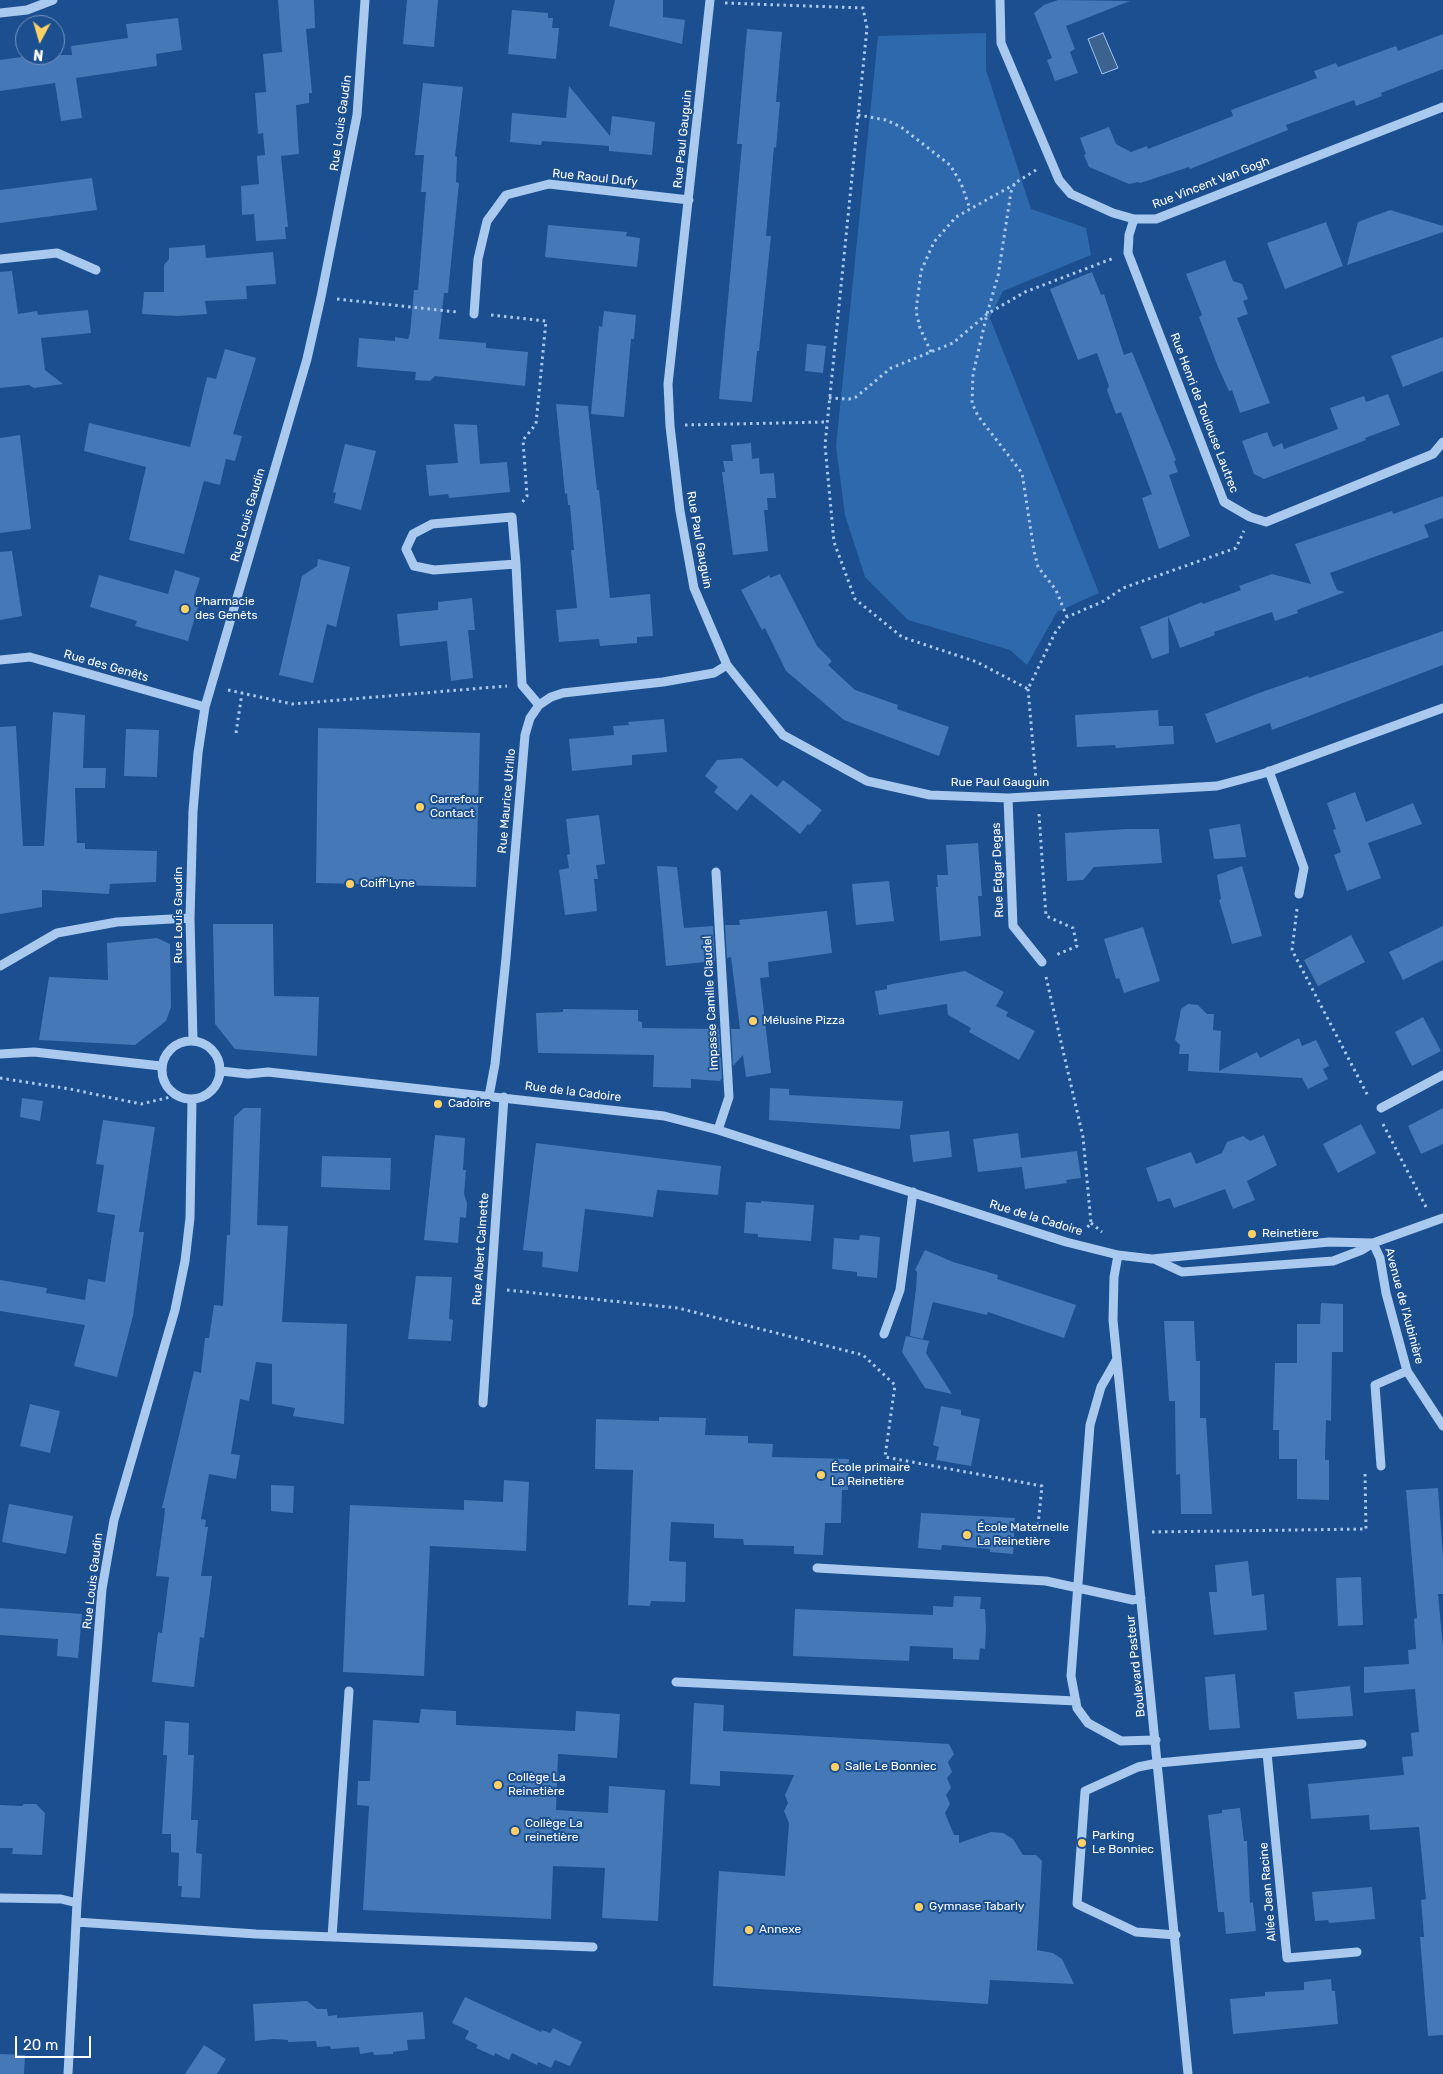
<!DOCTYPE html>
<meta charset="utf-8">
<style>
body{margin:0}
#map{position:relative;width:1443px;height:2074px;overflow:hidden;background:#1b4f8f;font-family:Rubik,sans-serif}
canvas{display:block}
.north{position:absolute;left:15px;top:15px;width:50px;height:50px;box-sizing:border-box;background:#1b4f8f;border:1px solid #7695bc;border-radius:50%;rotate:186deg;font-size:14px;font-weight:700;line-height:20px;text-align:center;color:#fff}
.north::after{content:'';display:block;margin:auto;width:18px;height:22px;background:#ffd166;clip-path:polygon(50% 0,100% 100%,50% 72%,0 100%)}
.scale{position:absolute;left:15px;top:2036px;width:76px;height:22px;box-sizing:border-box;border:2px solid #fff;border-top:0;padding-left:6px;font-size:15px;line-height:18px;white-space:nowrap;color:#fff;-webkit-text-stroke:4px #1b4f8f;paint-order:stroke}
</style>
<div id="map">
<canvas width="1443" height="2074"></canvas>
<div class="north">N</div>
<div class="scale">20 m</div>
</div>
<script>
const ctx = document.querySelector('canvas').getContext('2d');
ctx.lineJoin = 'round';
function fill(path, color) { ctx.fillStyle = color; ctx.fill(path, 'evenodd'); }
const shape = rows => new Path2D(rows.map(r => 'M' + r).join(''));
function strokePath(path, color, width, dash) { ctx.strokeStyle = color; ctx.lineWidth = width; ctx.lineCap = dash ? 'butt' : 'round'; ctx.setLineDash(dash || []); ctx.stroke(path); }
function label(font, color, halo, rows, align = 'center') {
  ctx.font = font + ' Rubik,sans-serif'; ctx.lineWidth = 4; ctx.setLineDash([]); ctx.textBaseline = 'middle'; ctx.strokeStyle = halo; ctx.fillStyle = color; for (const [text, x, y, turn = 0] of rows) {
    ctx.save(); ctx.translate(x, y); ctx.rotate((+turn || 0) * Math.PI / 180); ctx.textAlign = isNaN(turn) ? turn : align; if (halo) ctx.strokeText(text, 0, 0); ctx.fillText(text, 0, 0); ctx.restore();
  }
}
const green = shape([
 [986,33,986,70,1031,209,1086,228,1091,255,1003,291,990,318,1099,593,1057,612,1027,665,1010,650,908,620,865,577,845,515,836,446,878,36]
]);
const water = shape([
 [1103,33,1118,68,1102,74,1088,39,1103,33]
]);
const building = shape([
 [278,0,314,0,315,28,306,29,312,93,309,93,309,103,296,105,299,154,281,156,288,227,285,227,286,239,256,241,254,214,242,215,241,186,259,184,257,156,265,155,263,133,258,134,255,93,266,92,263,54,282,52],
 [407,0,438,0,434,47,403,44],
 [615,0,663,0,663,17,685,20,682,44,609,26],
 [1058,0,1130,1,1066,26,1075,49,1070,52,1078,73,1055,81,1047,60,1052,58,1034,13,1044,5],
 [512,10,548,13,548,18,553,18,552,28,559,28,556,59,508,54],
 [178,18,182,50,156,54,157,66,76,78,82,118,61,121,55,83,0,91,0,60,36,55,72,55,71,46,128,38,126,24],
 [747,29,782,32,776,102,780,102,776,148,774,147,766,236,771,236,759,351,757,351,752,402,719,399,742,144,737,144],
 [1443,34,1443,69,1381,93,1382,96,1356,106,1354,100,1286,125,1288,130,1190,169,1189,167,1140,183,1138,182,1129,184,1089,167,1084,155,1086,154,1080,138,1109,127,1116,144,1131,152,1147,146,1148,149,1233,116,1231,110,1317,78,1314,71,1336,63,1338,67,1396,46,1398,51],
 [423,83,463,87,455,156,457,157,456,182,459,183,448,293,444,293,439,339,486,343,486,348,528,352,525,386,435,376,430,381,415,380,416,372,357,367,359,338,395,341,395,337,408,339,410,333,414,290,418,290,426,192,421,192,424,155,415,155],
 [569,86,610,136,612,116,655,122,652,155,609,151,609,146,542,141,541,145,510,142,512,113,566,118],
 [92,178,97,210,0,223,0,190],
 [1390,210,1443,226,1443,232,1347,265,1358,222],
 [1326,222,1343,266,1285,289,1267,243],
 [548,225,627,232,626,236,640,238,637,267,545,257],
 [205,245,206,258,273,252,276,284,246,286,247,299,205,301,207,314,177,316,142,314,144,292,164,292,164,265,169,259,169,248],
 [1225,260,1233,281,1242,284,1248,299,1243,301,1248,314,1237,318,1270,403,1240,413,1232,390,1229,391,1218,367,1199,317,1202,315,1186,274],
 [12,271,18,314,37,311,38,315,88,310,91,333,41,338,45,370,63,384,34,388,29,385,0,388,0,272],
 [1092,272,1101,295,1104,294,1124,355,1132,352,1176,460,1174,461,1178,472,1169,475,1190,536,1159,549,1142,498,1152,494,1121,412,1116,414,1107,390,1109,386,1097,353,1078,360,1050,289],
 [604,311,636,315,634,339,631,339,624,417,591,414,599,326,602,327],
 [1443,337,1443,371,1403,387,1391,356],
 [807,344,826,346,823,373,805,371],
 [225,349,256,358,233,434,242,436,235,461,226,459,220,485,204,481,184,554,129,540,146,467,84,451,89,423,190,447,207,377,216,379],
 [1388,394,1400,425,1365,438,1366,440,1264,479,1254,474,1242,441,1267,432,1273,447,1282,443,1284,449,1338,429,1330,408,1364,396,1366,402],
 [556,404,588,406,597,490,599,490,610,598,650,594,653,636,637,637,637,643,600,646,599,639,559,642,556,610,577,608,571,550,574,550,570,505,568,505,567,493,565,494],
 [454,424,477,425,480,464,507,462,510,492,449,498,448,494,429,496,426,465,458,463],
 [20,435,31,529,0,533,0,438],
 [751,443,752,459,759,458,760,474,774,473,776,498,767,498,768,510,764,510,768,551,733,555,722,472,725,472,723,461,733,461,731,445],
 [345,444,376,451,361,510,334,503,336,493,333,492],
 [1443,496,1443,518,1424,525,1429,537,1330,573,1337,590,1345,592,1297,610,1298,613,1275,621,1272,612,1214,632,1215,635,1180,648,1168,616,1202,602,1203,604,1241,590,1239,586,1272,574,1311,584,1295,544,1392,511,1393,514],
 [12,551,22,616,0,620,0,552],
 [318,559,350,567,336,627,327,624,313,683,279,675,302,576,317,566],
 [175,570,200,578,194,597,200,599,188,641,135,626,137,621,90,607,99,575,168,594],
 [780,574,817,646,832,661,828,665,855,690,898,705,897,709,949,727,939,756,844,720,786,671,765,628,762,630,741,590,770,575,770,578],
 [472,598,475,630,468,630,473,678,451,681,447,641,400,646,397,614,438,610,438,602],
 [1168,616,1169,653,1152,659,1140,627],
 [1443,631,1443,665,1272,730,1270,723,1216,743,1205,714,1259,693,1308,676,1309,678],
 [1158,710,1159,726,1173,726,1174,744,1116,748,1115,745,1077,747,1075,715],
 [53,712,85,715,83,768,106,768,105,788,75,788,77,843,85,843,85,849,157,851,156,882,110,884,109,894,42,890,42,907,0,914,0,727,16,726,23,846,44,846],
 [664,719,667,752,632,755,632,765,572,771,569,739,614,735,613,726,629,725,628,722],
 [318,728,480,733,476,887,316,883],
 [126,729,159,730,157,777,124,776],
 [742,758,777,787,783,780,822,810,810,825,808,824,800,834,751,794,737,811,714,792,718,787,705,776,717,760],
 [1355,792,1366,822,1413,803,1422,824,1368,843,1381,878,1347,891,1334,855,1341,852,1333,830,1336,829,1327,803],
 [599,815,605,864,596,865,598,879,594,879,597,911,565,915,559,870,569,868,567,855,570,854,566,819],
 [1240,824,1246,857,1214,859,1209,829],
 [1127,829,1159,829,1162,863,1094,867,1083,880,1067,881,1065,833],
 [978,843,982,896,978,896,981,936,940,941,936,887,938,887,937,875,948,875,946,845],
 [657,866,677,867,684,928,713,926,715,961,666,966],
 [1242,866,1262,936,1232,944,1219,900,1221,899,1217,875],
 [889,881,894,921,856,925,852,884],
 [827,911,832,953,768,962,769,977,760,978,771,1073,746,1077,743,1055,733,1066,731,1029,740,1029,731,957,727,958,725,925,740,925,739,920],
 [213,924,273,924,274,996,319,997,317,1056,235,1049,215,1024],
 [1443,926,1443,960,1403,980,1389,952],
 [1143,927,1160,981,1124,993,1119,978,1116,979,1104,939],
 [1351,935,1365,962,1318,986,1304,960],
 [157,938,170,944,171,1007,166,1021,135,1045,39,1040,49,977,108,980,107,943],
 [965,971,1004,992,996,1006,1008,1012,1006,1016,1035,1031,1019,1060,969,1032,971,1028,948,1015,947,1004,879,1015,875,991,887,989,887,985],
 [1188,1004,1198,1005,1207,1014,1214,1014,1213,1030,1221,1031,1219,1071,1257,1052,1260,1058,1299,1038,1302,1046,1316,1040,1329,1066,1323,1069,1328,1079,1308,1089,1302,1078,1188,1071,1189,1054,1179,1054,1180,1045,1175,1040,1181,1009],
 [563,1009,638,1010,638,1021,642,1022,642,1028,719,1029,722,1078,720,1081,691,1079,691,1088,653,1087,654,1055,538,1053,536,1013,563,1012],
 [1423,1017,1441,1051,1412,1066,1395,1032],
 [770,1088,789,1089,789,1095,903,1101,900,1129,769,1120],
 [22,1098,43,1101,40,1121,20,1117],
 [244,1108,261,1108,257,1225,288,1226,282,1322,347,1324,344,1424,293,1416,295,1408,272,1404,272,1364,256,1362,249,1401,240,1399,231,1454,240,1455,236,1479,209,1474,201,1519,206,1520,205,1527,208,1527,201,1576,212,1576,204,1638,200,1637,194,1687,152,1682,158,1632,162,1633,169,1577,156,1576,164,1519,165,1508,162,1508,194,1371,201,1373,205,1338,209,1338,214,1305,223,1306,227,1235,230,1235,234,1117],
 [1443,1108,1443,1144,1421,1154,1408,1126],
 [103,1120,155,1127,139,1232,144,1232,133,1316,117,1377,74,1366,85,1325,0,1311,0,1280,47,1288,46,1293,85,1300,88,1279,105,1282,115,1215,97,1212,104,1165,96,1164],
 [1361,1124,1376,1153,1338,1173,1323,1144],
 [949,1131,952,1157,913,1162,910,1135],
 [1018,1133,1021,1158,1077,1151,1081,1178,1066,1180,1067,1183,1025,1189,1022,1167,978,1172,973,1139],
 [435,1135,465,1138,463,1170,466,1170,464,1194,467,1203,466,1218,460,1217,458,1243,424,1240],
 [1264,1135,1277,1165,1247,1181,1255,1200,1233,1209,1225,1189,1174,1208,1170,1198,1158,1202,1146,1168,1191,1152,1196,1164,1222,1153,1227,1142,1243,1136,1250,1141],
 [536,1143,721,1166,718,1195,657,1190,653,1217,585,1209,578,1272,542,1267,543,1252,523,1250],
 [322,1156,391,1158,390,1190,321,1187],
 [761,1201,814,1205,811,1241,758,1237,758,1234,744,1233,746,1202,761,1203],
 [860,1235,880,1237,877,1278,857,1276,857,1272,832,1269,834,1238,859,1240],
 [925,1250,953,1262,998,1275,997,1279,1076,1305,1064,1338,988,1312,987,1315,933,1302,923,1339,910,1336,916,1289,917,1272,915,1270],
 [416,1276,452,1277,449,1319,453,1320,451,1341,408,1339],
 [1321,1303,1343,1304,1343,1352,1332,1352,1331,1421,1326,1420,1325,1460,1329,1460,1329,1500,1297,1499,1297,1459,1279,1459,1279,1430,1273,1430,1275,1363,1297,1363,1297,1324,1320,1324],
 [1164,1321,1194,1321,1196,1361,1200,1361,1200,1418,1206,1418,1212,1514,1181,1514,1180,1474,1176,1475,1175,1401,1169,1401],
 [906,1336,929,1341,926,1353,952,1394,925,1388,902,1352],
 [30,1404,60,1411,50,1453,20,1446],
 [941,1406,961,1410,961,1415,980,1419,971,1466,936,1460,939,1447,933,1445],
 [659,1417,706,1418,705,1435,748,1436,748,1443,773,1444,772,1457,849,1459,848,1490,842,1490,841,1523,825,1523,823,1555,794,1554,794,1546,744,1545,743,1539,714,1538,714,1524,671,1522,669,1561,686,1562,685,1602,651,1601,650,1606,628,1605,633,1470,595,1469,596,1419,659,1421],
 [504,1480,529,1482,526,1551,430,1546,424,1676,343,1672,350,1505,464,1510,464,1500,503,1502],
 [271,1485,294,1486,293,1513,271,1511],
 [1438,1488,1443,1557,1443,1594,1438,1594,1443,1647,1443,2035,1428,2036,1420,1937,1424,1937,1421,1900,1426,1899,1419,1827,1370,1830,1369,1815,1311,1819,1308,1784,1404,1775,1402,1757,1413,1756,1411,1733,1419,1732,1415,1689,1364,1693,1364,1667,1409,1664,1408,1650,1416,1649,1414,1619,1417,1618,1406,1490],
 [9,1504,73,1516,66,1554,2,1542],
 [921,1513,1015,1518,1013,1554,990,1552,990,1549,942,1545,941,1550,918,1548],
 [1248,1561,1252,1596,1264,1594,1267,1630,1214,1635,1209,1592,1217,1592,1215,1565],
 [1361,1577,1363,1625,1338,1626,1336,1578],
 [954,1596,981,1597,980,1609,985,1609,986,1629,985,1649,980,1648,979,1660,953,1659,953,1648,910,1646,909,1661,793,1656,795,1609,933,1615,933,1606,953,1607],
 [0,1608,82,1614,78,1658,57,1656,58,1639,0,1635],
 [1235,1674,1240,1728,1209,1730,1205,1677],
 [1350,1686,1353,1716,1297,1719,1294,1692],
 [694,1703,724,1705,723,1731,949,1744,954,1754,948,1762,952,1772,947,1778,951,1788,946,1795,950,1804,945,1813,954,1835,959,1835,959,1843,991,1832,1003,1833,1013,1839,1023,1855,1036,1855,1042,1861,1037,1950,1053,1953,1062,1959,1074,1984,990,1980,988,2004,713,1986,719,1871,785,1876,789,1823,784,1811,788,1803,785,1795,794,1775,720,1771,720,1786,690,1784],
 [421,1709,456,1711,456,1725,575,1731,576,1711,620,1714,617,1758,558,1754,556,1810,608,1813,609,1786,665,1790,658,1921,602,1918,605,1868,553,1866,551,1919,363,1910,369,1806,357,1805,358,1781,370,1781,373,1720,419,1723],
 [165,1721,189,1723,188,1755,194,1755,191,1820,198,1820,196,1853,202,1854,200,1898,181,1897,182,1886,178,1886,179,1853,171,1852,171,1834,162,1834,167,1755,163,1755],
 [24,1804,36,1804,45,1813,42,1855,12,1854,13,1848,0,1848,0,1805,22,1806],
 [1240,1808,1244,1841,1247,1841,1250,1903,1253,1902,1256,1931,1226,1934,1224,1912,1218,1912,1208,1815,1222,1813,1222,1810],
 [1372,1887,1375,1919,1329,1923,1328,1920,1315,1921,1312,1892],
 [1331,1979,1332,1991,1335,1991,1338,2024,1233,2034,1230,1999,1265,1996,1265,1992,1304,1990,1304,1982],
 [465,1997,541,2032,542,2030,550,2033,553,2028,582,2042,570,2066,555,2060,551,2068,538,2062,537,2065,512,2053,509,2060,495,2053,494,2056,476,2048,478,2045,465,2039,469,2031,452,2023],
 [307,2001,317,2009,327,2009,328,2016,337,2015,337,2018,423,2012,425,2039,407,2040,408,2050,393,2052,393,2054,374,2055,373,2052,360,2054,359,2047,331,2049,330,2046,317,2047,316,2041,288,2042,288,2040,274,2039,255,2041,253,2004],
 [204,2045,226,2059,217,2074,185,2074],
 [0,2054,25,2055,24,2074,0,2074]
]);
const path = shape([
 [725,3,863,8,867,28,825,445,834,542,855,599,902,637,977,662,1028,689,1055,633,1067,617,1104,601,1123,588,1236,548,1244,531],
 [858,115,886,120,901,127,950,165,961,183,970,209],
 [1036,170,1015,183,1011,192,998,276,987,314,973,374,972,403,978,416,1022,473,1034,551,1038,567,1056,590,1067,617],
 [337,299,457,312],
 [491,315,546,321,536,424,523,440,527,496,521,504],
 [931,352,920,328,916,311,921,271,934,242,956,217,1015,184],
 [829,398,849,399,856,397,891,368,953,343,987,314,1025,292,1114,258],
 [685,425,826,422],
 [1028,689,1036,780],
 [228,690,292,704,507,686],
 [236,733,242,693],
 [1039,814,1046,916,1073,928,1077,946,1056,955],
 [1297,909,1292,950,1368,1096],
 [1046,977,1083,1137,1091,1223,1085,1230],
 [0,1078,70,1089,141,1104,175,1096],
 [1383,1124,1426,1207],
 [1091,1223,1102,1232],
 [507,1290,678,1308,863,1355,895,1385,885,1457,1042,1486,1038,1525,1067,1526],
 [1152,1532,1366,1529,1365,1473]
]);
const minor = shape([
 [710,0,668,384,670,426,680,511,694,588,727,665,783,735,867,781,930,795,1008,798,1217,786,1265,773,1443,708],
 [1000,0,1001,43,1059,180,1071,194,1113,213,1134,219,1156,219,1443,107],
 [0,13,27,10,53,0],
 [1134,219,1129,235,1128,253,1224,502,1250,517,1266,522,1433,454,1443,442],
 [0,259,57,253,96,270],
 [474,314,478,259,487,221,506,195,549,184,689,200],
 [516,564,512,517,432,524,413,534,406,549,414,566,434,570,516,564,522,685,539,705],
 [0,660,30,657,205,707],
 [1269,771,1304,868,1299,894],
 [1008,798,1013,926,1042,962],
 [716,872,729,1097,718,1130],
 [0,966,57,933,117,922,190,918],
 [193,1040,190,918,193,811,198,753,205,707,307,359,321,297,357,115,365,0],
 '162 1070a29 29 0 1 1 58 0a29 29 0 1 1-58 0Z',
 [0,1054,34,1052,161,1066],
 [221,1071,248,1074,268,1072,664,1116,718,1130,1066,1242,1118,1255,1152,1259,1329,1242,1373,1243],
 [489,1096,495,1064,506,958,525,735,530,718,539,705,551,697,563,693,663,682,714,673,727,665],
 [1381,1108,1443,1075],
 [1373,1243,1380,1258,1386,1293,1407,1371,1443,1426],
 [1118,1255,1114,1277,1113,1320,1188,2074],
 [1154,1259,1182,1272,1333,1261,1362,1250,1373,1243,1443,1218],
 [884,1334,900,1290,913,1192],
 [1117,1359,1101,1387,1090,1425,1071,1676,1077,1708,1088,1723,1121,1741,1156,1740],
 [483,1403,504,1097],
 [1381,1466,1375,1385,1407,1371],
 [817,1568,1046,1581,1133,1600,1141,1598],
 [676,1682,1076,1701],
 [1267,1753,1287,1958,1357,1952],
 [0,1898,61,1899,77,1903],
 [76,1922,256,1934,593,1947],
 [1176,1935,1136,1932,1077,1904,1085,1791,1138,1767,1158,1763,1362,1744],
 [332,1937,349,1691],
 [68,2074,77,1903,102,1589,114,1520,175,1310,185,1261,190,1218,192,1100]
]);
const markers = [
 [185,609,5,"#ffd166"],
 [420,807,5,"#ffd166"],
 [350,884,5,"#ffd166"],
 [753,1021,5,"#ffd166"],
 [438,1104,5,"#ffd166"],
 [1252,1234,5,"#ffd166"],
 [821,1475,5,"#ffd166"],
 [967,1535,5,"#ffd166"],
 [835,1767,5,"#ffd166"],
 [498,1785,5,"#ffd166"],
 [515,1831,5,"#ffd166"],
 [1082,1843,5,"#ffd166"],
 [919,1907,5,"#ffd166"],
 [749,1930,5,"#ffd166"]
];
const streetNames = [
 ["Rue Louis Gaudin",341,123,-82],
 ["Rue Paul Gauguin",683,139,-84],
 ["Rue Raoul Dufy",595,178,6],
 ["Rue Vincent Van Gogh",1211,183,-21],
 ["Rue Henri de Toulouse Lautrec",1204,413,69],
 ["Rue Louis Gaudin",248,515,-74],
 ["Rue Paul Gauguin",699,540,80],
 ["Rue des Genêts",106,666,16],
 ["Rue Paul Gauguin",1000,783],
 ["Rue Maurice Utrillo",507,801,-85],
 ["Rue Edgar Degas",998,870,-92],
 ["Rue Louis Gaudin",179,915,-90],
 ["Impasse Camille Claudel",711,1003,-93],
 ["Rue de la Cadoire",573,1092,7],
 ["Rue de la Cadoire",1036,1218,17],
 ["Rue Albert Calmette",481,1249,-86],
 ["Avenue de l'Aubinière",1404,1306,75],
 ["Rue Louis Gaudin",93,1581,-83],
 ["Boulevard Pasteur",1136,1666,-96],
 ["Allée Jean Racine",1268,1892,-95]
];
const poiNames = [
 ["Pharmacie",195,602],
 ["des Genêts",195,616],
 ["Carrefour",430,800],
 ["Contact",430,814],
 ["Coiff'Lyne",360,884],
 ["Mélusine Pizza",763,1021],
 ["Cadoire",448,1104],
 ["Reinetière",1262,1234],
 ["École primaire",831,1468],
 ["La Reinetière",831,1482],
 ["École Maternelle",977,1528],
 ["La Reinetière",977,1542],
 ["Salle Le Bonniec",845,1767],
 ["Collège La",508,1778],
 ["Reinetière",508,1792],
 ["Collège La",525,1824],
 ["reinetière",525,1838],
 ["Parking",1092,1836],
 ["Le Bonniec",1092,1850],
 ["Gymnase Tabarly",929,1907],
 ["Annexe",759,1930]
];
fill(green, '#2e69ad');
fill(water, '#3c6290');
strokePath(water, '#9cc4f0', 1);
fill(building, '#4478b7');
strokePath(path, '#a9c9ee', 3, [2.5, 4]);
strokePath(minor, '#a9c9ee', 9);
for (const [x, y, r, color] of markers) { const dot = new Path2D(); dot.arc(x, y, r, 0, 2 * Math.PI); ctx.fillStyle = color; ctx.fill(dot); strokePath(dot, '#1b4f8f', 2); }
label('12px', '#fff', '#1b4f8f', streetNames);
label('12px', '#fff', '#1b4f8f', poiNames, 'left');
</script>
